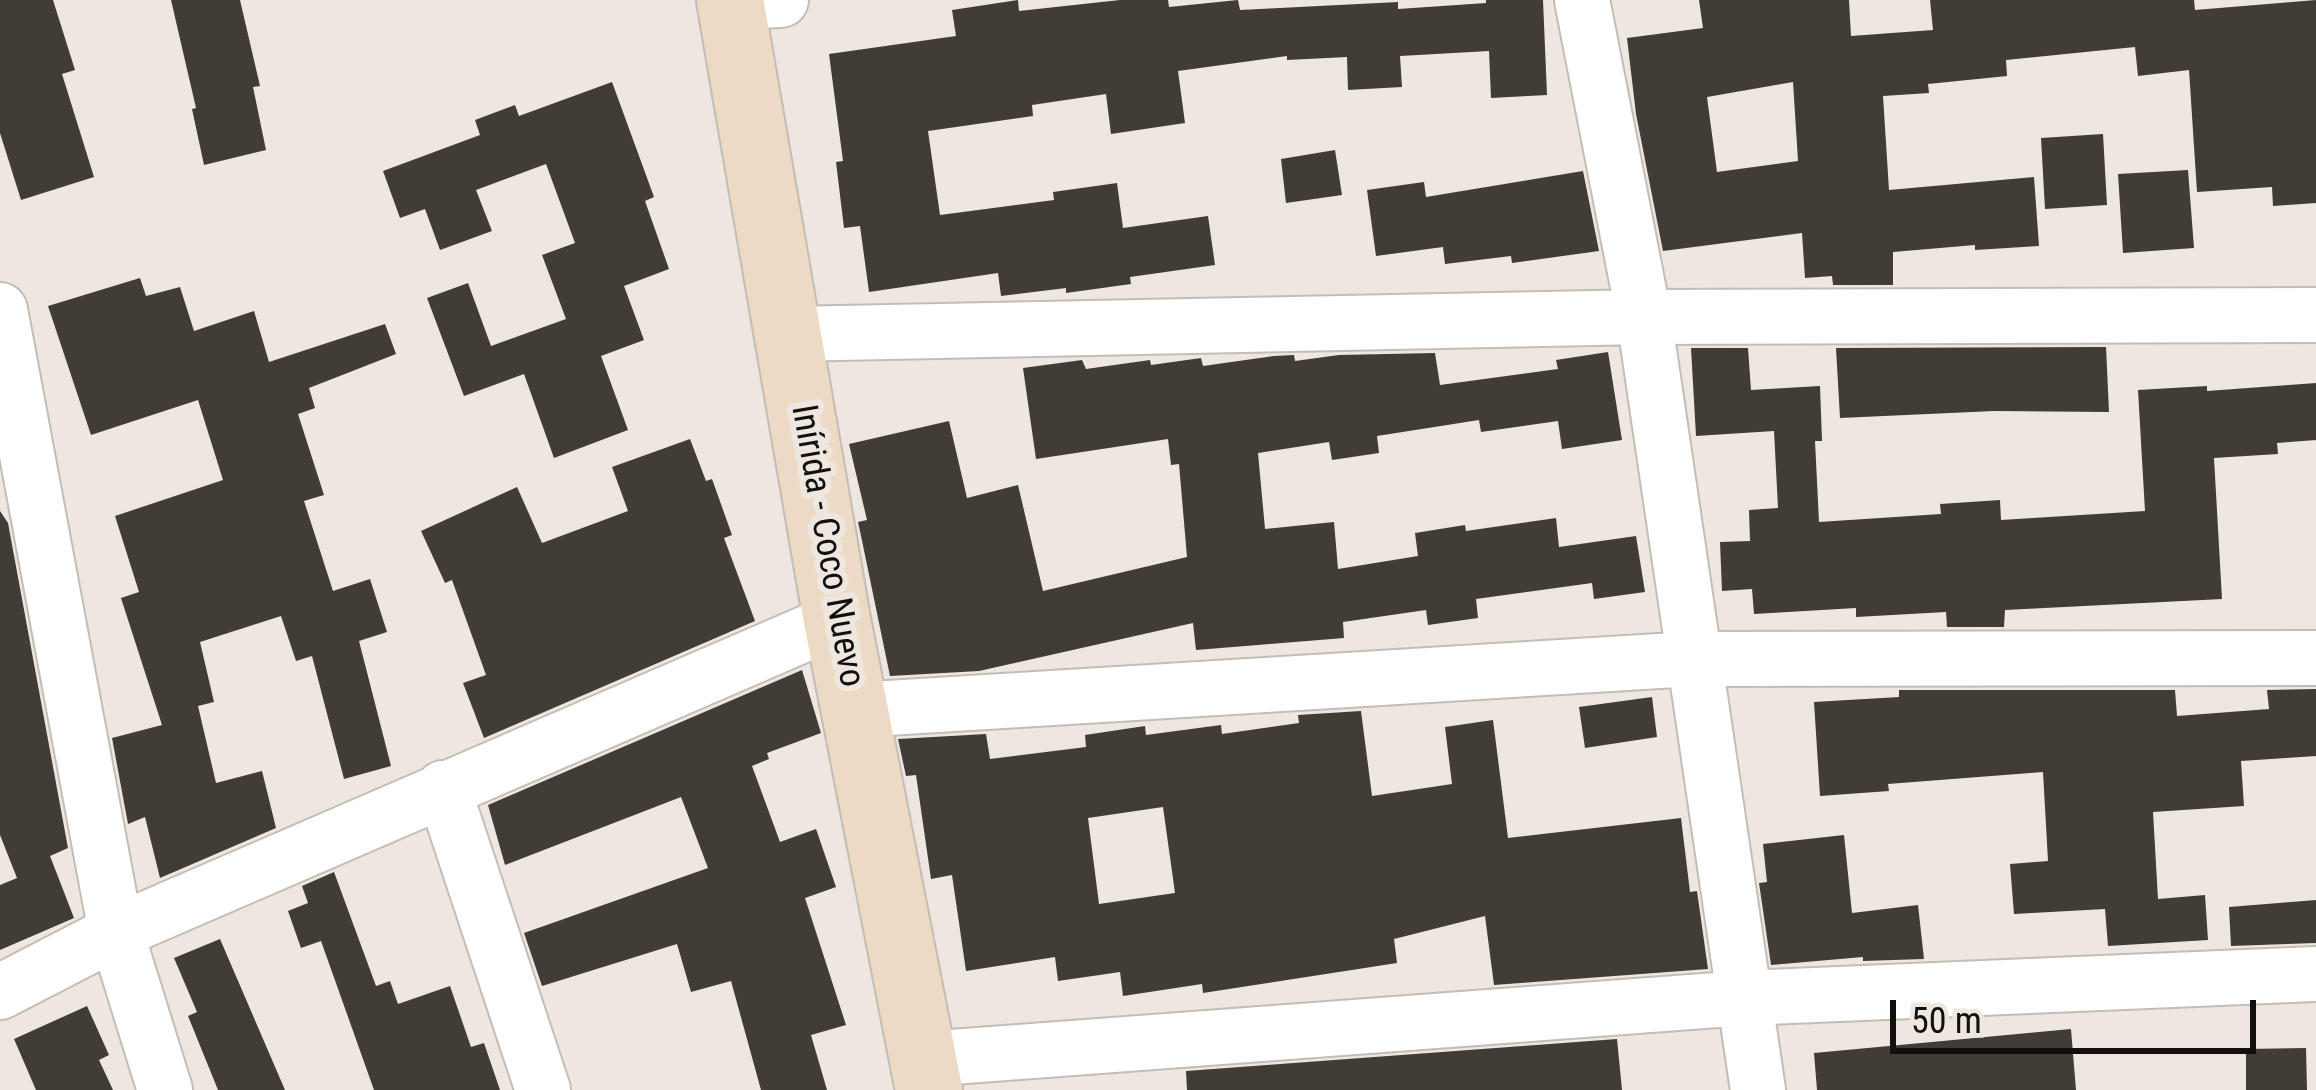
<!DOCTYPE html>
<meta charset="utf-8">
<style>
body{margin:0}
#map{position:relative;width:2316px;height:1090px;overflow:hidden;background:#eee7df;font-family:"Roboto Condensed",sans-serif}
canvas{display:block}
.scale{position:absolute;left:1890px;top:1000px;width:366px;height:54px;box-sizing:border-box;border:6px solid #12100d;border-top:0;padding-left:15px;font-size:36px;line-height:42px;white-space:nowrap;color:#12100d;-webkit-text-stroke:9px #eee7df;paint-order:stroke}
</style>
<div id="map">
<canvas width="2316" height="1090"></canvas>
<div class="scale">50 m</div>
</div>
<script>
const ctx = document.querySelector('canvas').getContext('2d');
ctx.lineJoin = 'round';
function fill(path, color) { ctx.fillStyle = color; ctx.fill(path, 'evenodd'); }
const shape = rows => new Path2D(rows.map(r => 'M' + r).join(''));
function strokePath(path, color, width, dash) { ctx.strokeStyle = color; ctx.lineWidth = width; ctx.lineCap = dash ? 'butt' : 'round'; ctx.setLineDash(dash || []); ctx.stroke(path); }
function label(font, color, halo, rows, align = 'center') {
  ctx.font = font + ' "Roboto Condensed",sans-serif'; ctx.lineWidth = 12; ctx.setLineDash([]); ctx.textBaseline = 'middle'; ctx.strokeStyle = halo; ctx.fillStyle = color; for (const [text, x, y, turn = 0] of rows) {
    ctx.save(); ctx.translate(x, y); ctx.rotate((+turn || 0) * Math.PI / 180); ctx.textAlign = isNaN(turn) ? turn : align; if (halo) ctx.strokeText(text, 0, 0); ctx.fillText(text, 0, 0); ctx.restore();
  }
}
const building = shape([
 [0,0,53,0,75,70,62,74,94,177,21,200,0,133],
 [171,0,240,0,260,86,253,87,266,150,204,165,192,109,196,108],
 [1018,0,1019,11,1120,0,1168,0,1169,7,1238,0,1240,10,1398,2,1398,9,1486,3,1486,0,1543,0,1547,95,1491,98,1489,51,1400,56,1402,87,1348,90,1347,57,1287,60,1287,56,1178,71,1185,123,1111,134,1106,94,1032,105,1033,116,928,131,940,215,1054,200,1053,192,1117,183,1123,228,1208,216,1215,265,1130,277,1131,284,1066,293,1066,288,1001,296,998,273,869,292,860,226,844,228,836,162,843,161,829,54,956,36,952,10],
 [1699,0,1849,0,1851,36,1933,30,1930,0,2194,0,2195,10,2316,0,2316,203,2273,206,2272,187,2197,192,2189,70,2138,76,2135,47,2006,60,2007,76,1928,84,1929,93,1883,96,1889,190,2034,177,2039,246,1975,250,1975,245,1893,252,1893,285,1833,285,1832,276,1805,278,1802,233,1663,251,1636,114,1627,38,1703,28],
 [1793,82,1798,161,1717,172,1707,97],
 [612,82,654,197,645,201,669,269,624,286,644,340,601,356,628,430,554,458,524,374,464,396,427,298,468,283,491,346,566,319,542,255,575,243,546,164,476,190,492,231,440,250,425,209,400,218,383,171,480,135,475,120,515,105,519,116],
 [2103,134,2107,205,2045,209,2041,138],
 [1335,150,1342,195,1286,203,1281,159],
 [2188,170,2194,248,2123,253,2118,174],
 [1583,171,1599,251,1512,263,1511,256,1445,264,1443,247,1376,256,1367,190,1424,182,1426,197],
 [140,278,146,296,180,287,194,331,254,311,269,362,385,324,396,354,309,388,315,408,298,414,324,495,304,501,333,591,370,579,387,632,359,641,391,766,344,779,312,656,296,661,281,616,200,642,214,702,198,706,216,783,262,771,276,828,160,878,145,817,128,824,112,738,162,725,121,598,139,592,115,516,223,480,198,400,91,435,48,306],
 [2106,347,2109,412,1994,411,1840,418,1836,348],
 [1691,348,1748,348,1751,390,1820,386,1822,441,1815,441,1819,522,1941,514,1940,504,2000,500,2001,520,2145,511,2138,390,2207,386,2207,391,2316,383,2316,440,2277,443,2278,454,2214,458,2222,599,2005,610,2004,627,1947,627,1946,612,1856,617,1856,608,1754,614,1752,589,1722,591,1720,542,1750,541,1749,510,1778,508,1774,431,1696,436],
 [1608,352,1622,440,1562,449,1558,421,1481,432,1479,420,1377,436,1379,453,1332,460,1329,442,1258,453,1265,529,1334,522,1338,569,1418,556,1415,533,1465,525,1466,531,1556,518,1559,547,1636,536,1645,592,1594,599,1592,583,1476,599,1478,618,1428,625,1426,610,1343,622,1344,638,1196,650,1193,623,979,671,890,676,860,531,858,522,867,520,849,444,949,421,967,498,1018,485,1043,591,1187,557,1179,464,1171,465,1168,439,1036,459,1023,368,1082,360,1086,369,1150,360,1151,365,1201,358,1203,366,1274,356,1294,355,1295,361,1339,355,1435,353,1440,385,1558,369,1556,360],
 [690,439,706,481,712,479,732,535,724,538,755,621,484,738,463,683,486,675,452,580,445,583,421,531,517,487,542,543,628,511,612,467],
 [0,511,8,523,68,848,50,856,74,918,0,950,0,885,17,878,0,835],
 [802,670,821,733,767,753,769,759,752,766,780,842,816,829,836,887,805,898,846,1025,811,1035,827,1090,761,1090,731,981,691,992,677,944,542,986,524,933,708,868,681,797,505,865,488,805],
 [2316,689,2316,756,2241,761,2244,806,2153,812,2158,899,2205,895,2208,940,2108,946,2105,909,2014,914,2010,864,2048,861,2043,772,1888,784,1889,791,1820,796,1814,702,1899,697,1899,690,2175,690,2177,716,2269,709,2267,690],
 [1652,697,1657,737,1585,748,1579,707],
 [1361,711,1372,796,1452,784,1445,727,1493,720,1508,838,1681,818,1690,892,1697,891,1708,969,1494,985,1485,916,1394,939,1397,963,1203,993,1202,984,1123,996,1120,972,1058,981,1055,957,966,971,952,875,931,879,916,775,906,776,898,739,986,734,990,759,1086,747,1085,735,1145,726,1146,735,1221,725,1222,734,1299,723,1298,715],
 [1163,807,1175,893,1099,904,1088,818],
 [1844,835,1852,913,1918,905,1924,959,1863,961,1863,957,1771,965,1759,883,1767,882,1763,844],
 [334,872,376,986,390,981,398,1004,450,986,471,1047,484,1043,500,1090,374,1090,321,941,301,948,288,911,308,903,302,886],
 [2316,900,2316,943,2231,946,2229,907],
 [220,939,285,1090,218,1090,188,1016,197,1012,174,958],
 [87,1006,109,1055,99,1060,113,1090,36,1090,14,1039],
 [2071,1029,2076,1090,1817,1090,1814,1053],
 [1617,1039,1622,1090,1187,1090,1186,1071],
 [2306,1048,2307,1090,2246,1090,2246,1049]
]);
const street = shape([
 [1582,0,1644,317,1758,1090],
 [730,2,781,0],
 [0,310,116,932,165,1090],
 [788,334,1644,317,2316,315],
 [855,710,1692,659,2316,658],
 [443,788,543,1090],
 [0,992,116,932,837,620],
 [925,1059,1744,998,2316,974]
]);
const secondary = shape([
 [730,0,837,620,929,1090]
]);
const streetNames = [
 ["Inírida - Coco Nuevo",826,546,80]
];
fill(building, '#423c36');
strokePath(street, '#c4bdb6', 58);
strokePath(secondary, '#c4bdb6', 70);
strokePath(street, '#fff', 54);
strokePath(secondary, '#eddac4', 66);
label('36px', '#12100d', '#eee7df', streetNames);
</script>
